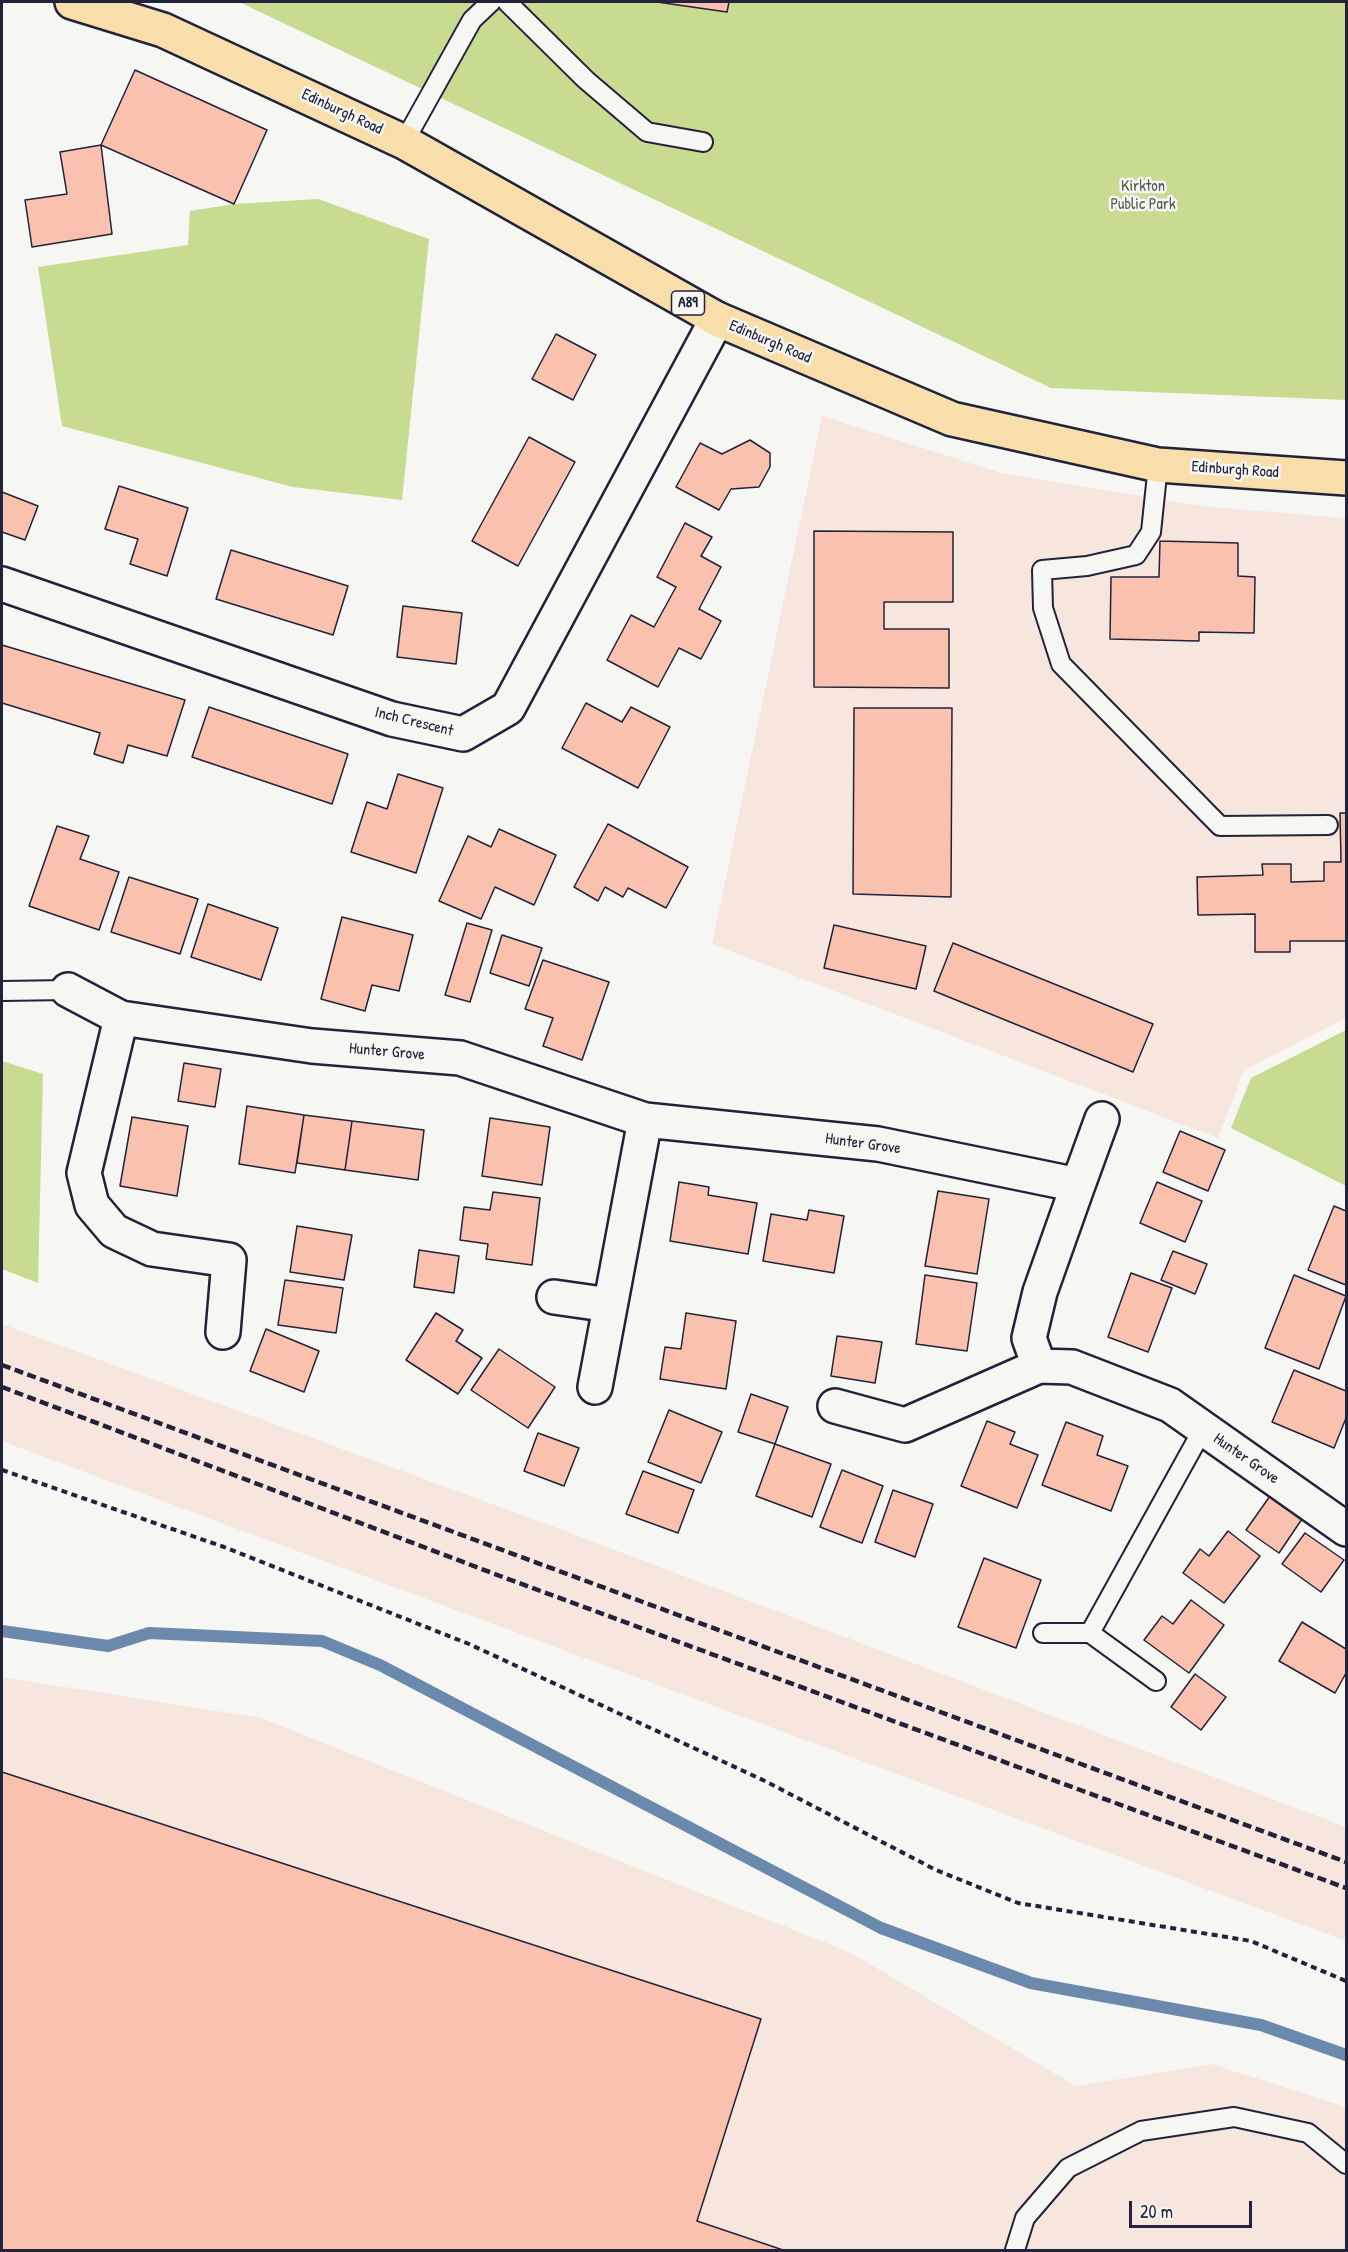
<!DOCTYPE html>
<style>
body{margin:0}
#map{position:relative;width:1348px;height:2252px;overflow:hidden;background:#f6f6f2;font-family:"Patrick Hand",sans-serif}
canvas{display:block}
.frame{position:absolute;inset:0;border:3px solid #22223b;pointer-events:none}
.scale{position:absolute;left:1129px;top:2201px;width:123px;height:27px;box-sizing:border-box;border:3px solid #22223b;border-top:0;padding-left:8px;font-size:18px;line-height:21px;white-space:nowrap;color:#22223b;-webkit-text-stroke:4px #f6f6f2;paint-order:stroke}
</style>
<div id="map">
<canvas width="1348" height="2252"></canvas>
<div class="frame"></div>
<div class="scale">20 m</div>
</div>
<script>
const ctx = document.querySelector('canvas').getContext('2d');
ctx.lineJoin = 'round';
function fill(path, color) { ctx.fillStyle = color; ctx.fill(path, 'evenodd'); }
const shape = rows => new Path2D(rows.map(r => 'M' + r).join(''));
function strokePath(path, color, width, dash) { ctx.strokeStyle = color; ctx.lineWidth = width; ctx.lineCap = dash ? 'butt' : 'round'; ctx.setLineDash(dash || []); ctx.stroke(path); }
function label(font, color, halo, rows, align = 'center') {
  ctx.font = font + ' "Patrick Hand",sans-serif'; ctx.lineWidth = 5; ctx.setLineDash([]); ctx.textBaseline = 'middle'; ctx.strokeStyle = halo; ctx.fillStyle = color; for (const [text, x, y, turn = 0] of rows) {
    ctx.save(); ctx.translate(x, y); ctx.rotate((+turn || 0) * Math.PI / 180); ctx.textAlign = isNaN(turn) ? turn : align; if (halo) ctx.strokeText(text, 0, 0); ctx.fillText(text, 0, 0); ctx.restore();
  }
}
const built = shape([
 [822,416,1001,473,1202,506,1346,518,1346,1018,1244,1070,1218,1138,712,944],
 [2,1324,549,1525,1346,1827,1346,1941,12,1445,2,1440],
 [2,1677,261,1718,851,1953,1076,2086,1211,2064,1346,2107,1346,2250,2,2250]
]);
const green = shape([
 [239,2,1346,2,1346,400,1051,388],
 [318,199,429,239,402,500,293,487,62,426,38,267,188,245,190,211,234,204],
 [1346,1030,1346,1186,1231,1128,1251,1078],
 [2,1061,43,1074,38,1283,2,1269]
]);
const stream = shape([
 [2,1631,108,1646,149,1633,322,1641,380,1665,881,1928,1031,1983,1261,2025,1346,2055]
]);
const building = shape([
 [657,2,729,2,727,12,657,2],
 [135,70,267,130,234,204,101,145,135,70],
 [101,145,112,234,32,247,25,200,67,194,60,152,101,145],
 [556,334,596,355,573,400,532,379,556,334],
 [529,437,575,462,518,566,472,541,529,437],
 [750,440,770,453,770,467,759,487,731,489,719,510,676,487,700,443,722,454,750,440],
 [119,486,188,508,167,576,130,564,138,539,105,529,119,486],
 [2,492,38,506,25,540,2,532,2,492],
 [685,523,712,537,701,556,721,567,699,609,721,621,701,659,679,648,658,687,607,660,631,615,654,627,676,587,657,577,685,523],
 [814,531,953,532,953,602,884,602,884,629,949,629,949,688,814,687,814,531],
 [1160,541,1238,543,1238,576,1255,577,1254,633,1199,632,1199,641,1110,639,1111,577,1159,577,1160,541],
 [231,550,348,586,333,635,216,599,231,550],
 [403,606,462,613,456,664,397,657,403,606],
 [2,645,185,700,167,756,128,745,123,763,94,754,100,733,2,703,2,645],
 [586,703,622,722,631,707,670,727,638,788,562,748,586,703],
 [209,707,348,754,332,804,192,757,209,707],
 [854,708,952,708,951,897,853,894,854,708],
 [398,774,443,788,416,873,351,852,367,802,387,809,398,774],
 [1340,813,1346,813,1346,941,1290,941,1290,952,1255,952,1255,914,1198,915,1197,877,1263,875,1262,864,1291,864,1291,882,1324,881,1324,862,1341,862,1340,813],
 [608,824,688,867,666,908,628,888,623,897,605,887,598,901,574,887,608,824],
 [57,826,89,836,80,859,119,872,99,930,29,906,57,826],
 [499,829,556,855,534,905,495,887,481,919,439,901,468,836,491,847,499,829],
 [129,877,198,899,180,954,111,932,129,877],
 [208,904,278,928,261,980,191,957,208,904],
 [342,917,413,935,399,991,372,985,365,1011,321,999,342,917],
 [467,923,492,930,470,1002,445,995,467,923],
 [834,925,926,946,916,989,824,968,834,925],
 [502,935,542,948,529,986,490,973,502,935],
 [953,943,1153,1024,1133,1072,934,991,953,943],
 [543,960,609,982,582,1060,543,1046,553,1018,525,1009,543,960],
 [184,1063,221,1069,215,1107,178,1101,184,1063],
 [247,1106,304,1115,295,1173,239,1164,247,1106],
 [304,1115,352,1121,345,1170,297,1163,304,1115],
 [132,1117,188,1126,177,1196,120,1186,132,1117],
 [490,1118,550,1127,542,1185,482,1176,490,1118],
 [352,1121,424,1130,418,1180,345,1170,352,1121],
 [1180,1131,1225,1150,1208,1191,1163,1172,1180,1131],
 [679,1182,709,1187,708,1195,757,1203,748,1254,670,1241,679,1182],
 [1157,1182,1202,1201,1185,1242,1140,1223,1157,1182],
 [938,1191,989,1199,977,1274,925,1266,938,1191],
 [493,1192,540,1198,532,1265,486,1259,488,1244,460,1240,464,1207,490,1210,493,1192],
 [1334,1206,1346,1211,1346,1285,1308,1270,1334,1206],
 [809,1210,844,1216,834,1273,763,1261,771,1214,807,1220,809,1210],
 [297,1226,352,1235,344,1280,290,1272,297,1226],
 [419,1250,459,1256,454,1293,414,1287,419,1250],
 [1173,1251,1207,1264,1195,1294,1161,1280,1173,1251],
 [1131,1273,1172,1288,1148,1352,1108,1337,1131,1273],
 [925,1275,977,1283,967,1351,916,1344,925,1275],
 [1294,1275,1346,1296,1319,1369,1265,1348,1294,1275],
 [285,1280,343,1288,336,1333,278,1325,285,1280],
 [436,1313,463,1330,456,1341,482,1358,458,1394,406,1360,436,1313],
 [686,1313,736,1321,726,1389,660,1379,665,1347,681,1349,686,1313],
 [266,1329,319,1351,304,1392,250,1371,266,1329],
 [837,1336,882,1342,875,1383,831,1376,837,1336],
 [499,1349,555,1387,528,1428,471,1390,499,1349],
 [1294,1370,1346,1391,1346,1418,1334,1448,1272,1422,1294,1370],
 [751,1394,788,1407,775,1444,738,1432,751,1394],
 [669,1410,722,1432,701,1483,648,1462,669,1410],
 [987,1421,1015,1432,1010,1444,1038,1455,1017,1508,961,1486,987,1421],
 [1066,1422,1103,1436,1097,1455,1128,1466,1111,1511,1042,1485,1066,1422],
 [538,1433,579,1448,564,1486,524,1471,538,1433],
 [775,1444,831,1464,812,1517,756,1496,775,1444],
 [842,1470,883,1486,862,1543,820,1527,842,1470],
 [643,1471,694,1490,678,1533,626,1514,643,1471],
 [893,1490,933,1504,915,1557,875,1542,893,1490],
 [1270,1496,1302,1519,1279,1553,1246,1530,1270,1496],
 [1228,1531,1260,1556,1224,1603,1183,1573,1200,1549,1209,1556,1228,1531],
 [1305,1533,1344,1560,1321,1592,1282,1564,1305,1533],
 [984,1558,1041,1580,1016,1648,958,1627,984,1558],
 [1191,1600,1224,1625,1189,1673,1144,1640,1162,1616,1173,1624,1191,1600],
 [1302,1622,1346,1649,1346,1673,1335,1693,1279,1661,1302,1622],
 [1195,1674,1226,1697,1201,1730,1171,1707,1195,1674],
 [2,1772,761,2019,697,2221,783,2250,2,2250,2,1772]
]);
const path = shape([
 [2,1470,224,1547,469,1644,765,1781,936,1870,1018,1903,1251,1941,1346,1981]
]);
const lane = shape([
 [507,2,586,80,647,132,703,142],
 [404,142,472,20,491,2],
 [1158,465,1151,532,1136,555,1087,566,1042,570,1043,608,1061,664,1220,826,1328,825],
 [2,991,68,990],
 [1043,1633,1090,1633],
 [1156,1681,1090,1633,1203,1429],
 [1015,2250,1025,2218,1068,2168,1141,2131,1234,2117,1308,2133,1346,2164]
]);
const street = shape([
 [2,584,392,719,463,734,508,708,717,319],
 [68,990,121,1018,312,1046,460,1058,645,1120,878,1144,1078,1185,1040,1292,1029,1338,1039,1366,1072,1367,1170,1405,1346,1529],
 [121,1018,84,1173,92,1205,114,1231,152,1249,229,1260,223,1332],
 [1078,1185,1102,1119],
 [554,1297,610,1305],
 [595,1387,645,1120],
 [835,1406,905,1425,1039,1366]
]);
const primary = shape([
 [72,2,163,30,404,142,717,319,952,419,1158,465,1346,478]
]);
const rail = shape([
 [2,1365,1346,1862],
 [2,1387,500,1576,1346,1888]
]);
const shields = [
 [688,303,33]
];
const shieldNames = [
 ["A89",688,303]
];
const streetNames = [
 ["Edinburgh Road",342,112,25],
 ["Edinburgh Road",770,342,23],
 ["Edinburgh Road",1235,470,4],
 ["Inch Crescent",414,722,14],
 ["Hunter Grove",387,1052,5],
 ["Hunter Grove",863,1144,8],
 ["Hunter Grove",1246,1459,35]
];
const parkNames = [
 ["Kirkton",1143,187],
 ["Public Park",1143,205]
];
fill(built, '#f7e6de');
fill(green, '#c8dc91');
strokePath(stream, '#6a89ac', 12);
fill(building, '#fac1ae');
strokePath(building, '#22223b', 1.5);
strokePath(lane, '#22223b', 22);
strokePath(street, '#22223b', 38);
strokePath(primary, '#22223b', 38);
strokePath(path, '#22223b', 4, [6, 4.5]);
strokePath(lane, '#f6f6f2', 18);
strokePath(street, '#f6f6f2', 33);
strokePath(primary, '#f8deab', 33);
strokePath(rail, '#22223b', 4.5, [9, 4.5]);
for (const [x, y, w] of shields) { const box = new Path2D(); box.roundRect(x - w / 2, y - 12, w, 24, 4.5); ctx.fillStyle = '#f6f6f2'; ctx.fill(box); strokePath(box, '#22223b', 1.5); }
label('bold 15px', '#22223b', null, shieldNames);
label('16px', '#22223b', '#f6f6f2', streetNames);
label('16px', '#545a55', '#f6f6f2', parkNames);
</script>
